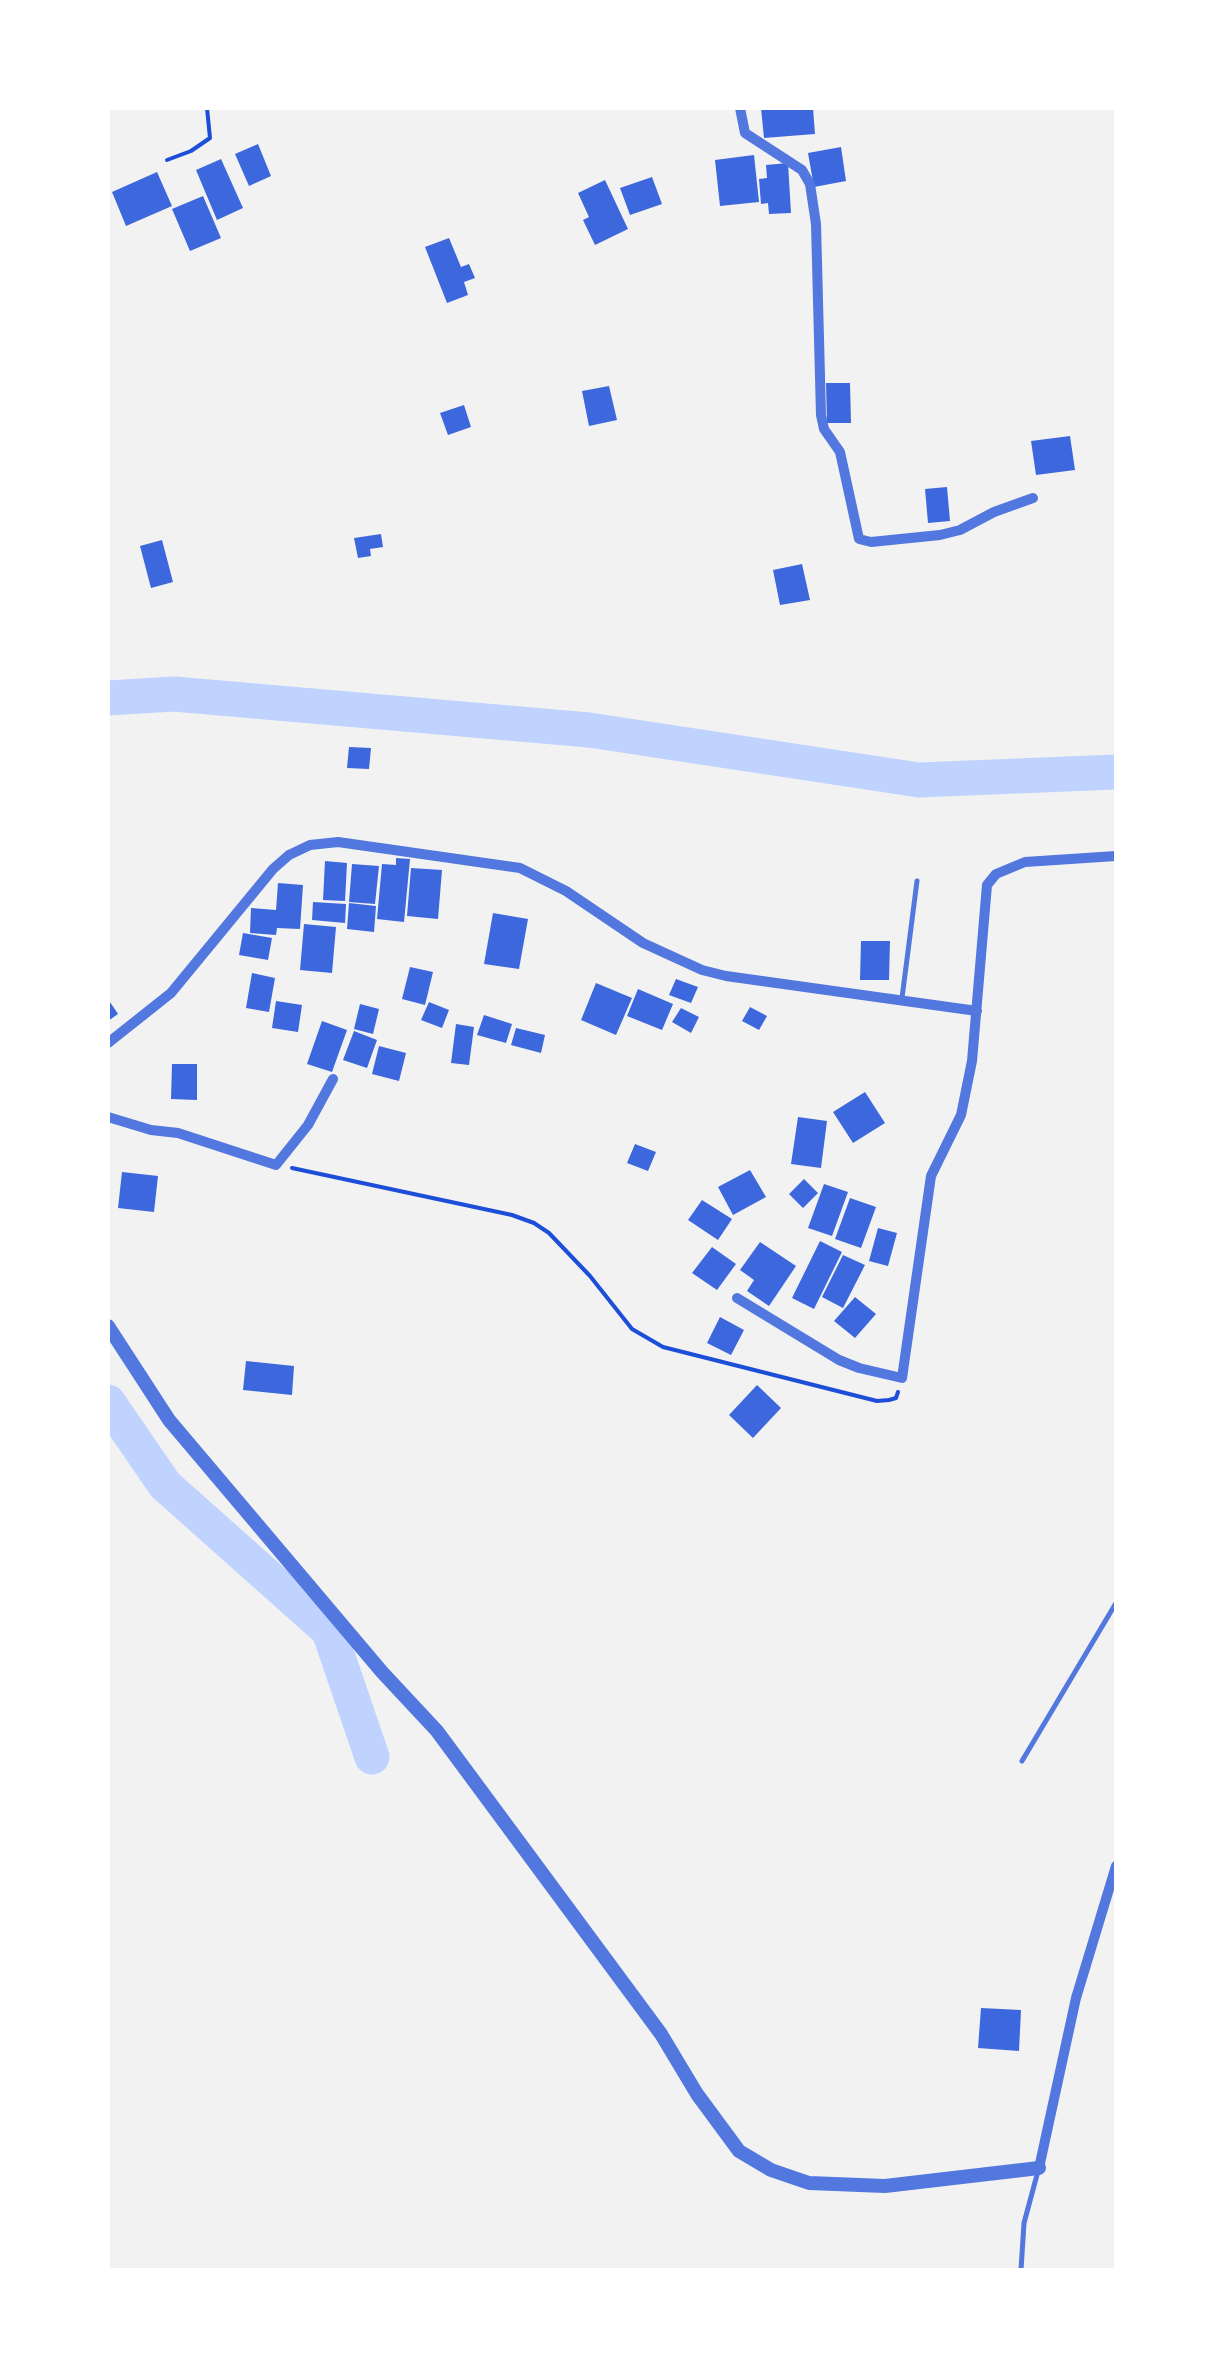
<!DOCTYPE html>
<style>
body{margin:0}
#map{position:relative;width:1224px;height:2378px;overflow:hidden;background:#f2f2f2;font-family:"Sofia Sans Condensed",sans-serif}
canvas{display:block}
.frame{position:absolute;inset:0;border:110px solid #fff;pointer-events:none}
</style>
<div id="map">
<canvas width="1224" height="2378"></canvas>
<div class="frame"></div>
</div>
<script>
const ctx = document.querySelector('canvas').getContext('2d');
ctx.lineJoin = 'round';
const shape = rows => new Path2D(rows.map(r => 'M' + r).join(''));
function strokePath(path, color, width, dash) { ctx.strokeStyle = color; ctx.lineWidth = width; ctx.lineCap = dash ? 'butt' : 'round'; ctx.setLineDash(dash || []); ctx.stroke(path); }
function fill(path, color) { ctx.fillStyle = color; ctx.fill(path, 'evenodd'); }
const river = shape([
 [108,698,174,694,589,730,919,780,1116,772],
 [108,1402,165,1485,329,1631,372,1757]
]);
const building = shape([
 [761,108,813,108,815,134,764,138],
 [258,144,271,176,249,186,235,154],
 [841,147,846,181,814,187,808,153],
 [754,155,759,202,720,206,715,160],
 [221,159,243,208,217,220,196,170],
 [788,163,791,213,769,214,768,203,761,204,759,179,767,178,766,165],
 [157,172,172,206,126,226,112,192],
 [652,177,662,204,630,215,620,188],
 [605,180,628,229,595,245,583,220,589,217,578,193],
 [203,196,221,238,190,251,172,209],
 [449,238,461,267,469,264,475,278,464,282,468,295,447,303,425,247],
 [826,383,850,383,851,423,827,423],
 [609,386,617,420,589,426,582,391],
 [464,405,471,427,448,435,440,413],
 [1070,436,1075,470,1036,475,1031,441],
 [947,487,950,521,928,523,925,489],
 [381,534,383,547,370,549,371,556,358,558,354,538],
 [162,540,173,582,151,588,140,546],
 [802,564,810,600,780,605,773,570],
 [349,747,371,748,369,769,347,768],
 [396,858,410,859,404,922,377,919,382,864,396,865],
 [325,861,347,863,345,901,323,900],
 [352,864,379,866,375,904,349,902],
 [411,868,442,870,438,919,407,916],
 [278,883,303,885,300,929,277,928,276,935,250,933,251,908,276,910],
 [313,902,346,904,345,923,312,920],
 [349,903,376,906,374,932,347,929],
 [493,913,528,919,519,969,484,964],
 [304,924,336,927,332,973,300,970],
 [243,933,272,938,268,960,239,955],
 [861,941,890,941,889,980,860,980],
 [410,967,433,972,425,1005,402,999],
 [252,973,275,978,269,1012,246,1008],
 [676,979,698,987,691,1003,669,995],
 [596,983,632,998,616,1035,581,1020],
 [638,989,673,1004,662,1030,627,1016],
 [108,999,118,1014,108,1021],
 [276,1001,302,1005,298,1032,272,1028],
 [429,1002,449,1010,442,1028,421,1020],
 [360,1004,379,1009,373,1034,354,1029],
 [750,1007,767,1016,759,1030,742,1021],
 [681,1008,699,1017,691,1033,672,1022],
 [484,1015,512,1024,506,1043,477,1035],
 [322,1021,347,1030,332,1072,307,1064],
 [456,1024,474,1027,469,1065,451,1063],
 [516,1028,545,1035,541,1053,511,1045],
 [354,1031,377,1040,367,1068,343,1060],
 [379,1046,406,1053,399,1081,372,1074],
 [172,1064,197,1064,197,1100,171,1099],
 [865,1092,885,1123,853,1143,833,1112],
 [798,1117,827,1121,821,1168,791,1164],
 [635,1144,656,1152,648,1171,627,1163],
 [750,1170,766,1197,733,1215,718,1187],
 [122,1172,158,1176,154,1212,118,1208],
 [804,1179,818,1193,803,1208,789,1194],
 [824,1184,848,1192,832,1236,808,1228],
 [850,1198,876,1207,861,1248,835,1239],
 [702,1200,732,1219,718,1240,688,1220],
 [878,1228,897,1233,888,1266,869,1261],
 [820,1241,842,1252,814,1309,792,1298],
 [760,1242,796,1266,769,1306,747,1291,754,1280,740,1270],
 [712,1247,736,1264,717,1290,692,1273],
 [843,1255,865,1265,843,1308,822,1297],
 [855,1297,876,1314,855,1338,834,1321],
 [720,1317,744,1330,731,1355,707,1343],
 [246,1361,294,1366,292,1395,243,1390],
 [757,1385,781,1408,753,1438,729,1415],
 [981,2008,1021,2010,1019,2051,978,2048]
]);
const path = shape([
 [167,160,191,151,210,138,207,108],
 [292,1168,512,1215,534,1223,549,1233,590,1276,632,1329,663,1347,877,1401,889,1400,896,1398,898,1392]
]);
const service = shape([
 [902,998,917,881],
 [1022,1761,1116,1603],
 [1021,2270,1024,2223,1038,2171]
]);
const minor = shape([
 [740,108,745,133,802,170,810,184,816,224,821,415,824,429,840,452,859,539,871,542,940,535,960,530,994,512,1033,498],
 [108,1043,171,993,273,869,289,855,310,845,338,842,520,868,566,891,643,943,702,970,726,976,977,1011],
 [108,1117,151,1130,178,1133,276,1165,308,1125,333,1079],
 [737,1298,839,1360,859,1368,902,1378,931,1176,961,1115,972,1061,987,885,996,874,1025,862,1116,856],
 [1039,2168,1076,1998,1116,1866]
]);
const tertiary = shape([
 [108,1326,169,1420,382,1672,437,1731,661,2034,697,2094,739,2151,771,2170,809,2183,885,2186,1039,2168]
]);
strokePath(river, '#bfd3fe', 35);
fill(building, '#3d67dc');
strokePath(path, '#1d4ed8', 4);
strokePath(service, '#5277de', 5);
strokePath(minor, '#5277de', 10);
strokePath(tertiary, '#5277de', 14);
</script>
